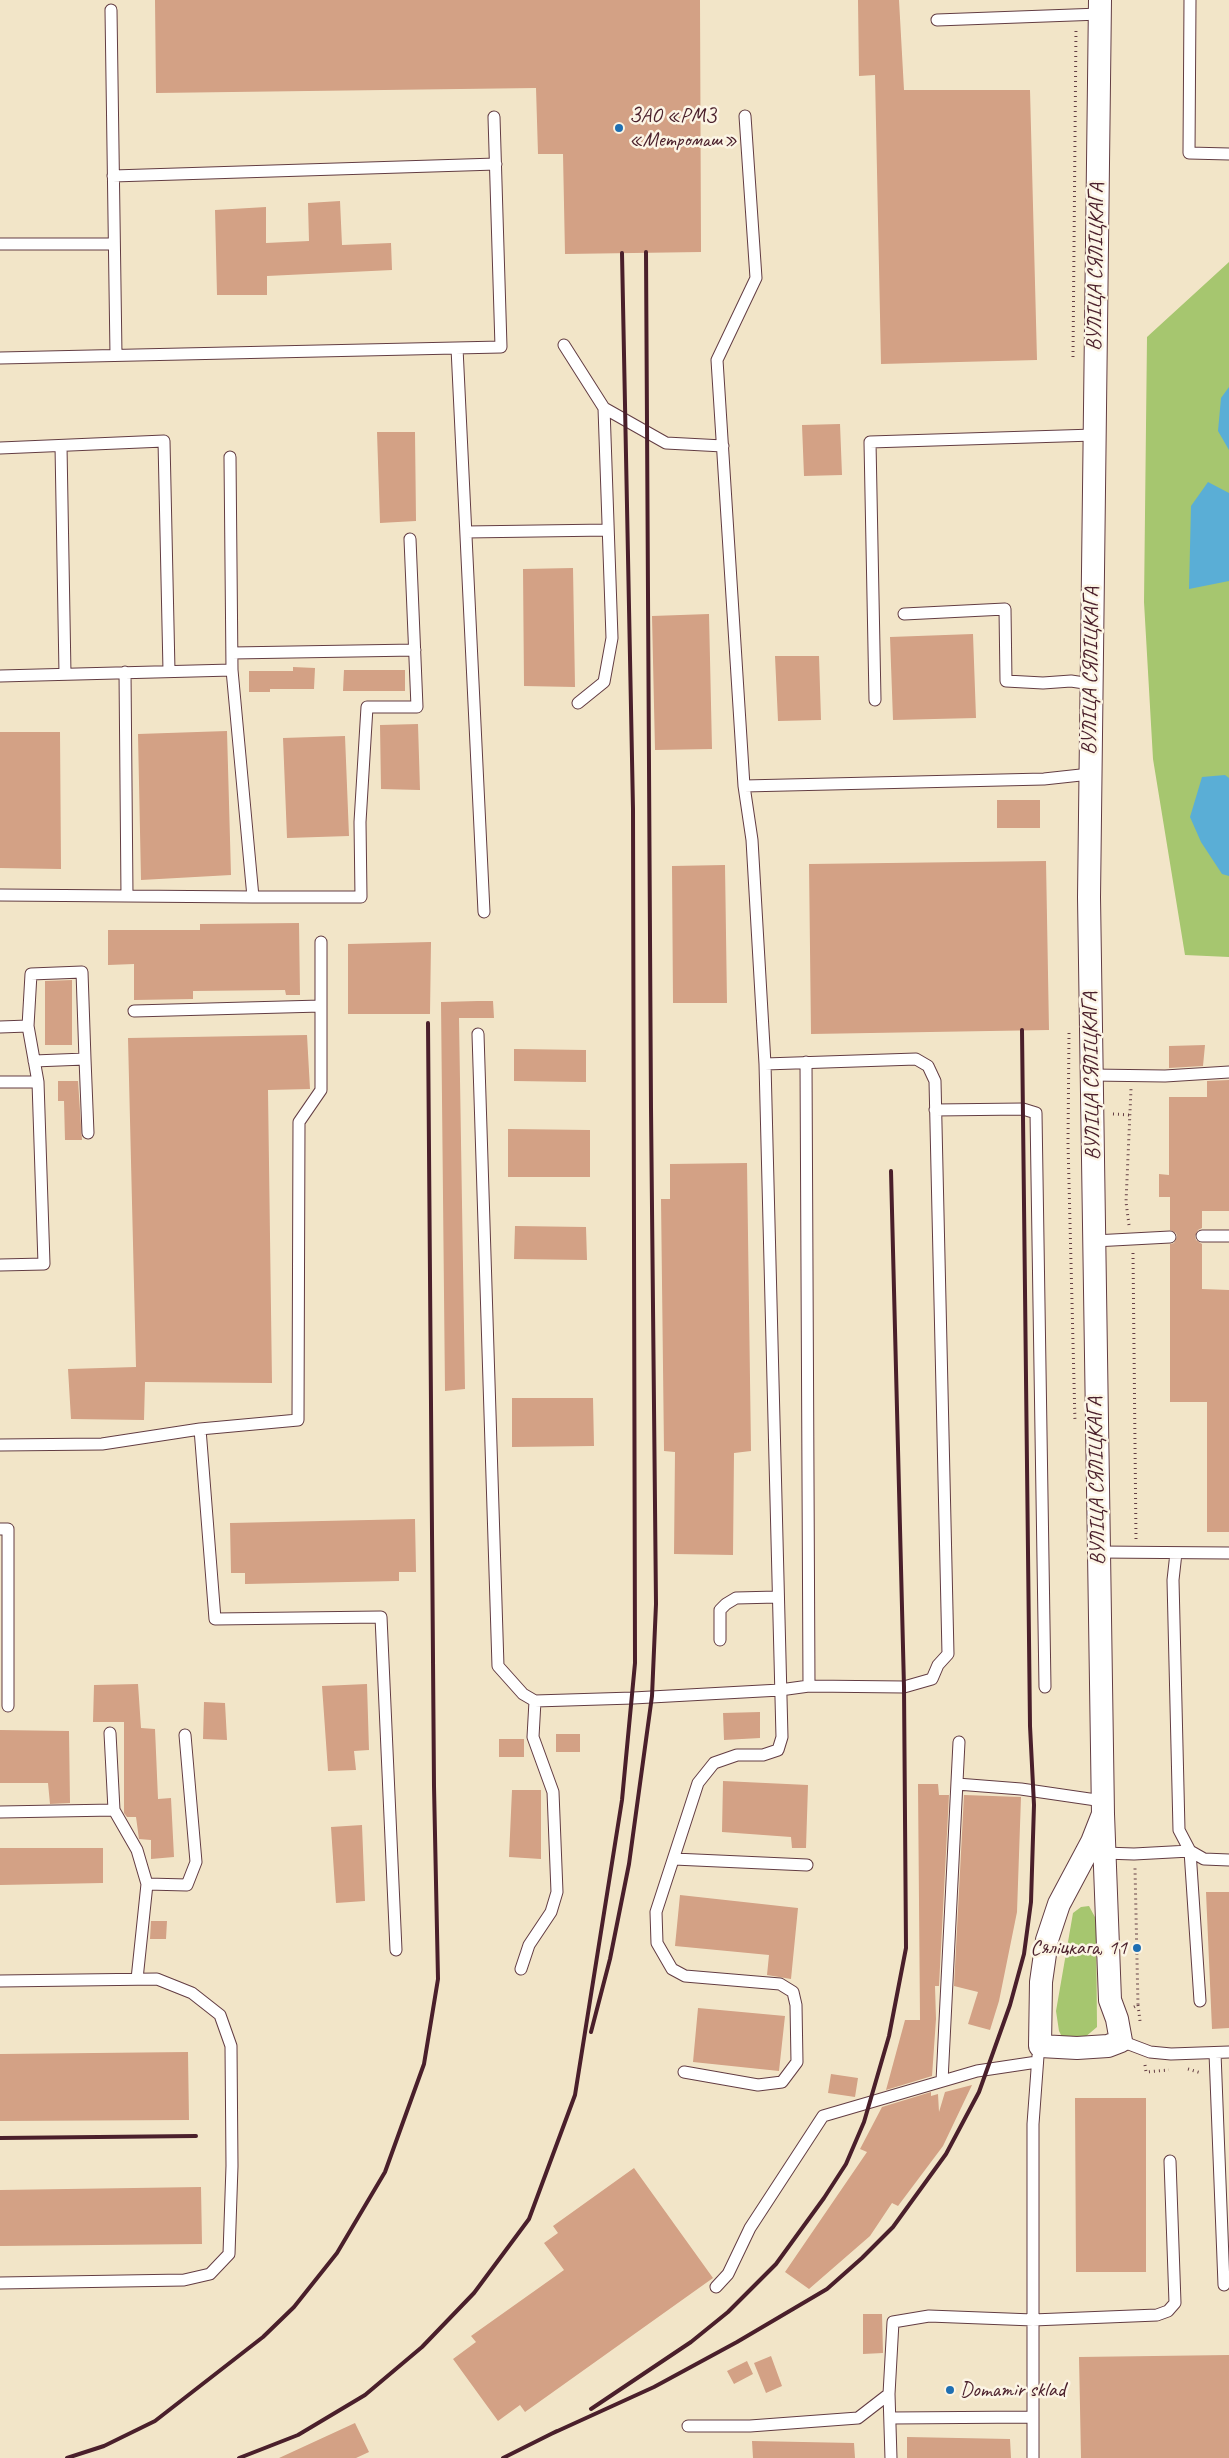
<!DOCTYPE html>
<meta charset="utf-8">
<style>
body{margin:0}
canvas{display:block;background:#f2e5c8}
</style>
<canvas width="1229" height="2458"></canvas>
<script>
const ctx = document.querySelector('canvas').getContext('2d');
ctx.lineJoin = 'round';
function fill(path, color) { ctx.fillStyle = color; ctx.fill(path, 'evenodd'); }
const shape = rows => new Path2D(rows.map(r => 'M' + r).join(''));
function strokePath(path, color, width, dash) { ctx.strokeStyle = color; ctx.lineWidth = width; ctx.lineCap = dash ? 'butt' : 'round'; ctx.setLineDash(dash || []); ctx.stroke(path); }
function label(font, color, halo, rows, align = 'center') {
  ctx.font = font + ' Caveat,sans-serif'; ctx.lineWidth = 5; ctx.setLineDash([]); ctx.textBaseline = 'middle'; ctx.strokeStyle = halo; ctx.fillStyle = color; for (const [text, x, y, turn = 0] of rows) {
    ctx.save(); ctx.translate(x, y); ctx.rotate((+turn || 0) * Math.PI / 180); ctx.textAlign = isNaN(turn) ? turn : align; if (halo) ctx.strokeText(text, 0, 0); ctx.fillText(text, 0, 0); ctx.restore();
  }
}
const green = shape([
 [1229,262,1229,957,1185,955,1153,759,1144,602,1147,337],
 [1089,1906,1096,1919,1097,2027,1084,2038,1063,2039,1059,2031,1056,2011,1073,1913,1081,1907]
]);
const water = shape([
 [1229,387,1229,450,1218,431,1221,398],
 [1208,482,1229,493,1229,581,1189,589,1191,506],
 [1225,775,1229,778,1229,876,1222,874,1201,842,1190,817,1202,777]
]);
const building = shape([
 [155,0,700,0,701,252,565,254,563,154,538,154,536,88,156,93],
 [858,0,899,0,904,90,1030,90,1037,360,881,364,875,75,859,76],
 [340,201,342,245,391,243,392,270,267,276,267,295,217,295,215,210,266,207,266,243,309,241,308,203],
 [840,424,842,475,804,476,802,425],
 [377,432,415,432,416,521,380,523],
 [573,568,575,687,524,686,523,569],
 [709,614,712,749,655,750,652,616],
 [973,634,976,718,893,720,890,637],
 [775,656,819,656,821,720,778,721],
 [293,667,315,668,314,689,270,689,270,692,249,692,249,671,293,671],
 [344,670,405,670,405,691,343,691],
 [418,724,420,790,381,789,380,725],
 [227,731,231,875,141,880,138,734],
 [0,732,60,732,61,869,0,868],
 [345,736,349,836,287,838,283,738],
 [997,800,1040,800,1040,828,997,828],
 [1046,861,1049,1030,811,1034,809,864],
 [725,865,727,1003,673,1003,672,866],
 [299,923,300,995,286,995,285,990,193,991,193,999,134,1000,134,964,108,965,108,930,200,930,200,924],
 [431,942,430,1014,348,1014,348,944],
 [72,980,72,1045,45,1045,45,981],
 [478,1001,493,1001,494,1018,459,1018,465,1389,445,1391,441,1002],
 [307,1035,310,1089,268,1090,272,1383,145,1382,144,1420,71,1419,68,1369,136,1367,128,1038],
 [1205,1045,1203,1066,1169,1068,1169,1046],
 [514,1049,586,1050,586,1082,514,1081],
 [1229,1080,1229,1211,1202,1211,1202,1228,1198,1230,1195,1236,1196,1240,1202,1244,1202,1289,1229,1290,1229,1532,1207,1532,1207,1402,1170,1402,1170,1244,1174,1243,1177,1237,1176,1233,1170,1230,1170,1197,1159,1197,1159,1174,1169,1175,1169,1097,1207,1097,1207,1081],
 [58,1081,78,1081,82,1140,65,1140,64,1101,58,1101],
 [508,1129,590,1130,590,1177,508,1177],
 [747,1163,751,1451,734,1453,733,1555,674,1554,675,1452,664,1451,661,1199,670,1199,670,1164],
 [515,1226,586,1227,587,1260,514,1259],
 [512,1398,593,1398,594,1446,512,1447],
 [415,1519,416,1572,399,1572,399,1581,245,1584,245,1573,231,1573,230,1523],
 [138,1684,141,1728,155,1729,158,1799,171,1798,174,1857,151,1859,151,1840,139,1839,136,1817,127,1817,124,1813,124,1722,93,1722,94,1685],
 [367,1684,369,1750,354,1751,356,1770,328,1771,322,1686],
 [204,1702,225,1703,227,1740,203,1739],
 [760,1712,760,1738,724,1740,723,1713],
 [0,1730,69,1731,70,1803,50,1804,48,1783,0,1783],
 [556,1734,580,1734,580,1752,556,1752],
 [499,1739,524,1739,524,1757,499,1757],
 [723,1781,808,1785,806,1848,792,1848,791,1837,722,1832],
 [918,1784,938,1784,939,1795,949,1795,939,1986,935,1986,936,2019,932,2076,886,2090,905,2020,920,2020],
 [512,1790,541,1790,541,1859,509,1857],
 [964,1795,1021,1797,1017,1912,999,2001,990,2030,968,2024,978,1992,954,1986],
 [362,1825,365,1901,336,1903,331,1827],
 [0,1848,103,1848,103,1883,0,1885],
 [1206,1892,1229,1892,1229,2028,1212,2029],
 [680,1895,798,1908,791,1979,767,1975,769,1955,675,1946],
 [151,1921,167,1921,166,1939,150,1939],
 [698,2008,785,2016,779,2071,693,2062],
 [188,2052,189,2120,0,2121,0,2054],
 [831,2074,858,2078,855,2097,828,2093],
 [972,2085,943,2146,898,2206,892,2203,870,2236,809,2289,785,2272,867,2152,860,2149,882,2107,931,2092,931,2096,938,2094,939,2112,945,2092],
 [1075,2098,1146,2098,1146,2272,1076,2272],
 [634,2168,713,2278,525,2412,520,2405,498,2421,453,2359,476,2342,471,2336,564,2270,544,2243,558,2233,553,2226],
 [201,2187,202,2244,0,2246,0,2190],
 [863,2314,882,2314,883,2353,863,2354],
 [1229,2355,1229,2458,1081,2458,1079,2357],
 [771,2356,782,2386,766,2393,754,2363],
 [747,2361,753,2374,734,2384,727,2371],
 [355,2423,369,2452,356,2458,279,2458],
 [907,2437,1010,2439,1011,2458,907,2458],
 [752,2441,854,2443,855,2458,753,2458]
]);
const path = shape([
 [1073,357,1076,28],
 [1069,1033,1068,1143,1075,1422],
 [1113,1114,1130,1115],
 [1129,1225,1126,1202,1131,1089],
 [1133,1253,1136,1539],
 [1138,2005,1140,2021],
 [1134,2007,1138,2005,1135,1868],
 [1145,2065,1146,2072,1169,2070],
 [1188,2069,1201,2073]
]);
const lane = shape([
 [1190,0,1189,153,1229,154],
 [111,10,116,355],
 [937,20,1100,14],
 [113,176,496,164],
 [0,244,114,244],
 [564,345,604,408,666,443,723,446],
 [457,348,484,912],
 [0,358,501,347,494,117],
 [61,446,65,674],
 [0,448,164,441,169,671],
 [230,457,232,670],
 [466,532,608,530],
 [904,614,1005,609,1006,681,1043,683,1071,681,1091,684],
 [232,653,415,650],
 [125,672,127,896],
 [0,676,232,670,253,897,0,895],
 [875,700,870,442,1094,435],
 [578,703,604,682,612,638,604,408],
 [744,786,717,360,756,278,745,116],
 [253,897,361,897,360,822,367,707,417,707,410,539],
 [134,1011,321,1006],
 [28,1026,31,974,82,972,85,1059,34,1061],
 [0,1027,28,1026,38,1082,44,1264,0,1265],
 [478,1034,498,1666,523,1694,535,1701,633,1698,780,1690,809,1686,904,1687,932,1679,938,1665,948,1654,935,1081,928,1066,916,1059,765,1064],
 [85,1059,88,1133],
 [806,1062,809,1686],
 [1092,1075,1165,1076,1229,1072],
 [0,1082,38,1082],
 [935,1110,1023,1109,1036,1113,1045,1687],
 [1202,1236,1229,1236],
 [1094,1241,1170,1237],
 [200,1429,215,1619,381,1617,396,1950],
 [0,1445,102,1444,200,1429,298,1420,299,1122,321,1090,321,942],
 [0,1529,8,1529,8,1706],
 [1098,1552,1229,1553],
 [1176,1553,1173,1580,1179,1830,1190,1851,1200,2001],
 [720,1640,720,1610,726,1604,736,1598,777,1597],
 [110,1733,114,1810,137,1850,147,1884,137,1979],
 [957,1784,1021,1789,1103,1801],
 [0,1812,114,1810],
 [1104,1853,1134,1854,1190,1851,1204,1859,1229,1860],
 [674,1859,807,1865],
 [147,1884,187,1885,196,1862,185,1735],
 [521,1969,529,1945,551,1912,557,1892,553,1792,533,1737,535,1701],
 [0,1981,157,1979,192,1993,220,2015,231,2046,232,2166,229,2254,210,2274,184,2280,0,2283],
 [1121,2041,1150,2052,1171,2054,1229,2052],
 [1215,2053,1224,2285],
 [684,2072,758,2085,782,2082,797,2062,796,2005,793,1992,780,1984,685,1976,672,1969,657,1943,656,1912,698,1783,714,1763,737,1755,763,1755,778,1750,782,1737,765,1064,752,840,744,786,1044,779,1090,774],
 [942,2081,959,1742],
 [716,2287,728,2274,750,2228,823,2116,977,2071,1037,2062],
 [889,2394,891,2458],
 [891,2418,1033,2417],
 [688,2426,750,2426,858,2418,889,2394,893,2322,929,2316,1033,2320,1157,2315,1168,2311,1175,2303,1170,2161],
 [1033,2458,1033,2124,1038,2056]
]);
const street = shape([
 [1100,0,1089,897,1103,1814,1110,2000,1117,2019,1121,2041,1108,2046,1077,2048,1040,2046,1041,1982,1047,1940,1059,1904,1092,1842,1103,1814]
]);
const rail = shape([
 [591,2032,610,1959,629,1864,652,1696,656,1604,651,1108,646,252],
 [0,2138,196,2136],
 [591,2409,691,2342,728,2312,776,2264,824,2198,846,2164,864,2122,889,2036,906,1948,904,1687,891,1171],
 [551,2434,654,2387,737,2342,827,2289,862,2258,893,2227,946,2154,979,2092,1010,2005,1024,1954,1031,1902,1034,1805,1030,1726,1022,1030],
 [67,2458,104,2446,155,2421,263,2337,294,2307,337,2253,385,2172,424,2064,438,1979,434,1786,428,1023],
 [239,2458,298,2435,365,2395,422,2347,474,2293,529,2219,575,2095,622,1800,635,1663,633,809,622,253],
 [503,2458,557,2431]
]);
const markers = [
 [619,128,5,"#1f6fb2"],
 [1137,1948,5,"#1f6fb2"],
 [950,2390,5,"#1f6fb2"]
];
const poiNames = [
 ["ЗАО «РМЗ",629,116],
 ["«Метромаш»",629,140],
 ["Сяліцкага, 11",1127,1948,"right"],
 ["Domamir sklad",960,2390]
];
const streetNames = [
 ["ВУЛІЦА СЯЛІЦКАГА",1096,267,-89],
 ["ВУЛІЦА СЯЛІЦКАГА",1091,671,-89],
 ["ВУЛІЦА СЯЛІЦКАГА",1092,1076,-91],
 ["ВУЛІЦА СЯЛІЦКАГА",1097,1481,-91]
];
fill(green, '#a6c66f');
fill(water, '#5aaed6');
fill(building, '#d3a185');
strokePath(lane, '#633d43', 13);
strokePath(street, '#633d43', 24);
strokePath(path, '#633d43', 3, [1, 4]);
strokePath(lane, '#fff', 11);
strokePath(street, '#fff', 22);
strokePath(rail, '#4a1f2b', 4);
for (const [x, y, r, color] of markers) { const dot = new Path2D(); dot.arc(x, y, r, 0, 2 * Math.PI); ctx.fillStyle = color; ctx.fill(dot); strokePath(dot, '#fcf5e5', 2); }
label('21px', '#4a1f2b', '#fcf5e5', poiNames, 'left');
label('21px', '#4a1f2b', '#fcf5e5', streetNames);
</script>
